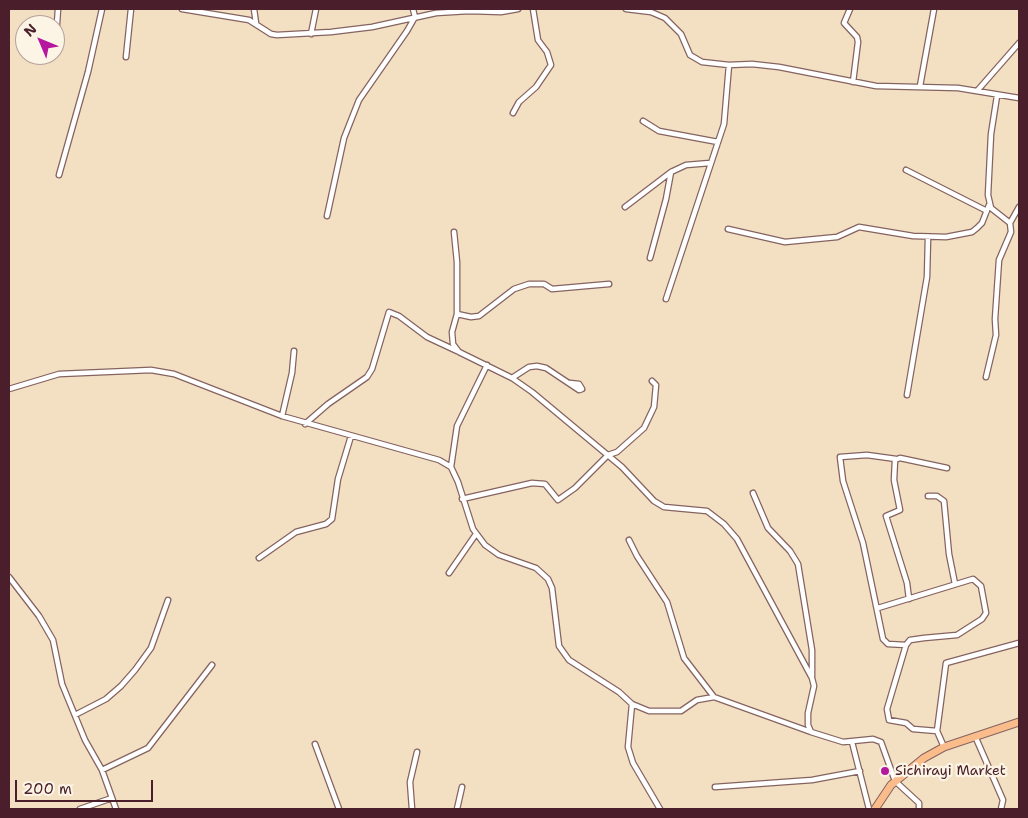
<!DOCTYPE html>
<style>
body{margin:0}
#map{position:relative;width:1028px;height:818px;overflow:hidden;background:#f3e0c3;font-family:"Shantell Sans",sans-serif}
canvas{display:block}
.frame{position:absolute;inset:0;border:10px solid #4a1f2b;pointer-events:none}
.north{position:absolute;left:15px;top:15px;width:50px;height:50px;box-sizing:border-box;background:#fcf5e5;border:1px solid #b59f9b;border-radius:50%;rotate:315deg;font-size:14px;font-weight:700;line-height:20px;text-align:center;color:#4a1f2b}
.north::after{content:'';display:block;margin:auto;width:18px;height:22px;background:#b5179e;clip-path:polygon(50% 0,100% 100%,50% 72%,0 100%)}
.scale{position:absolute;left:15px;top:780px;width:138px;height:22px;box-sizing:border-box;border:2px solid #4a1f2b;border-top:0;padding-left:6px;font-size:15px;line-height:18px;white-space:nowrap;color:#4a1f2b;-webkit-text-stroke:4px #fcf5e5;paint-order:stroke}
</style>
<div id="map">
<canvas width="1028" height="818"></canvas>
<div class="frame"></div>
<div class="north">N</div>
<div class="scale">200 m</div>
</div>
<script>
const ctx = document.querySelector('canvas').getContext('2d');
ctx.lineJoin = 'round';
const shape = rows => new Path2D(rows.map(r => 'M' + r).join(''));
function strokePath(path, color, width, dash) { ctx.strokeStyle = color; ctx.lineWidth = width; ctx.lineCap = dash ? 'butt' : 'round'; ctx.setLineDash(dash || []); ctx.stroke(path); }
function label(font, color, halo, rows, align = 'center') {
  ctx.font = font + ' "Shantell Sans",sans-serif'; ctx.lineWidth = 4.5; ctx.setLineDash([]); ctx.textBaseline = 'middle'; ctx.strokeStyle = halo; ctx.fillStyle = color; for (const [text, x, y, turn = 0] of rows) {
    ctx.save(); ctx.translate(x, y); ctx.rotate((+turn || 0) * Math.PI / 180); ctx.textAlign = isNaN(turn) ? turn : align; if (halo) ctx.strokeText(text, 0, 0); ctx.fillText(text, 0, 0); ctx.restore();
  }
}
const street = shape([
 [182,9,249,20,271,34,277,35,331,32,372,27,436,13,469,11,501,12,518,9],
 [254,9,256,23],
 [626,9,651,12,665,18,681,34,690,55,702,62,729,65,752,64,779,67,876,86,958,88,1019,98],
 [850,9,844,23,857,37,858,42,853,82],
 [311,34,316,9],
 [55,53,58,9],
 [126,57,131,9],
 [920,86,934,9],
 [977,91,1019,43],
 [513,113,519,102,536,87,551,65,547,52,538,40,533,9],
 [643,121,659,131,718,142],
 [906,170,987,211],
 [59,175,88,72,102,9],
 [625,207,671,172],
 [327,216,344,138,359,100,407,31,415,17,413,9],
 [1010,223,1019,207],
 [728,229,785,242,837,237,859,227,913,236,946,237,972,232,977,228,982,223,989,205],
 [454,232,457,262,457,314,452,332,453,344,459,352,512,378,532,392,622,467,654,501,664,507,707,511,724,524,737,539,812,678,814,686,808,713,808,725,811,732,843,742,873,739,881,742,895,781,919,803,919,809],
 [650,258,666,199,671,172,686,165,710,163],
 [666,299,724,124,729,65],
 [457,314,471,317,479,316,514,289,529,284,544,284,552,289,609,284],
 [986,377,996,335,995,319,999,260,1011,232,1010,223,991,208,988,195,991,134,997,96],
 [512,378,529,367,537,366,546,368,579,390,582,389,579,384,570,383],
 [9,389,59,374,151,370,174,374,282,416,439,460,451,467,458,482,473,529,485,545,499,555,536,568,548,579,552,588,559,646,569,660,619,692,632,704,649,711,681,711,697,700,714,697,811,732],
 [907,395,927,277,928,238],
 [282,416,292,373,294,351],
 [305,424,328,404,367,377,372,369,389,312,399,316,427,337,457,351],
 [896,459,867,455,840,457,843,481,863,543,883,639,888,644,906,645],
 [451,467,457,426,487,365],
 [753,493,768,528,790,551,798,564,812,650,812,676],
 [928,496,937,496,944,501,949,554,955,584],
 [462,499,532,483,545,484,558,500,575,488,608,455,617,452,644,428,654,407,656,385,652,381],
 [629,540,637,556,667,602,684,658,714,697],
 [259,558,296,532,326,524,332,519,338,479,351,436],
 [449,573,476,534],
 [9,577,39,616,53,640,62,684,85,740,102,770,116,809],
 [909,599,907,583,886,516,900,510,894,480,895,460,900,458,947,468],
 [878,608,973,579,981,586,986,613,982,619,957,635,924,638,910,640,906,645,887,709,889,720,906,723,913,729,937,731],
 [632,704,628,747,633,763,660,809],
 [75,715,106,699,121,686,135,670,151,648,168,600],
 [975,736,1003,800,1001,809],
 [852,742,869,809],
 [315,744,339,809],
 [944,747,937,731,946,663,1019,643],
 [102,770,148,748,212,665],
 [715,787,812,780,860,771],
 [80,809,112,798],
 [412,809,410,782,417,752],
 [457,809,462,787]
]);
const primary = shape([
 [875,809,891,785,924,758,944,747,1019,722]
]);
const markers = [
 [885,771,5,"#b5179e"]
];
const poiNames = [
 ["Sichirayi Market",895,771]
];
strokePath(street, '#856360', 7);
strokePath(primary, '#856360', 9);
strokePath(street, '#fff', 4.5);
strokePath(primary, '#f9bc8a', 7);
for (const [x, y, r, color] of markers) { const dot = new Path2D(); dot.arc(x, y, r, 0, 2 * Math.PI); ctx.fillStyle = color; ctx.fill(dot); strokePath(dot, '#fcf5e5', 2); }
label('14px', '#4a1f2b', '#fcf5e5', poiNames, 'left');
</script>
